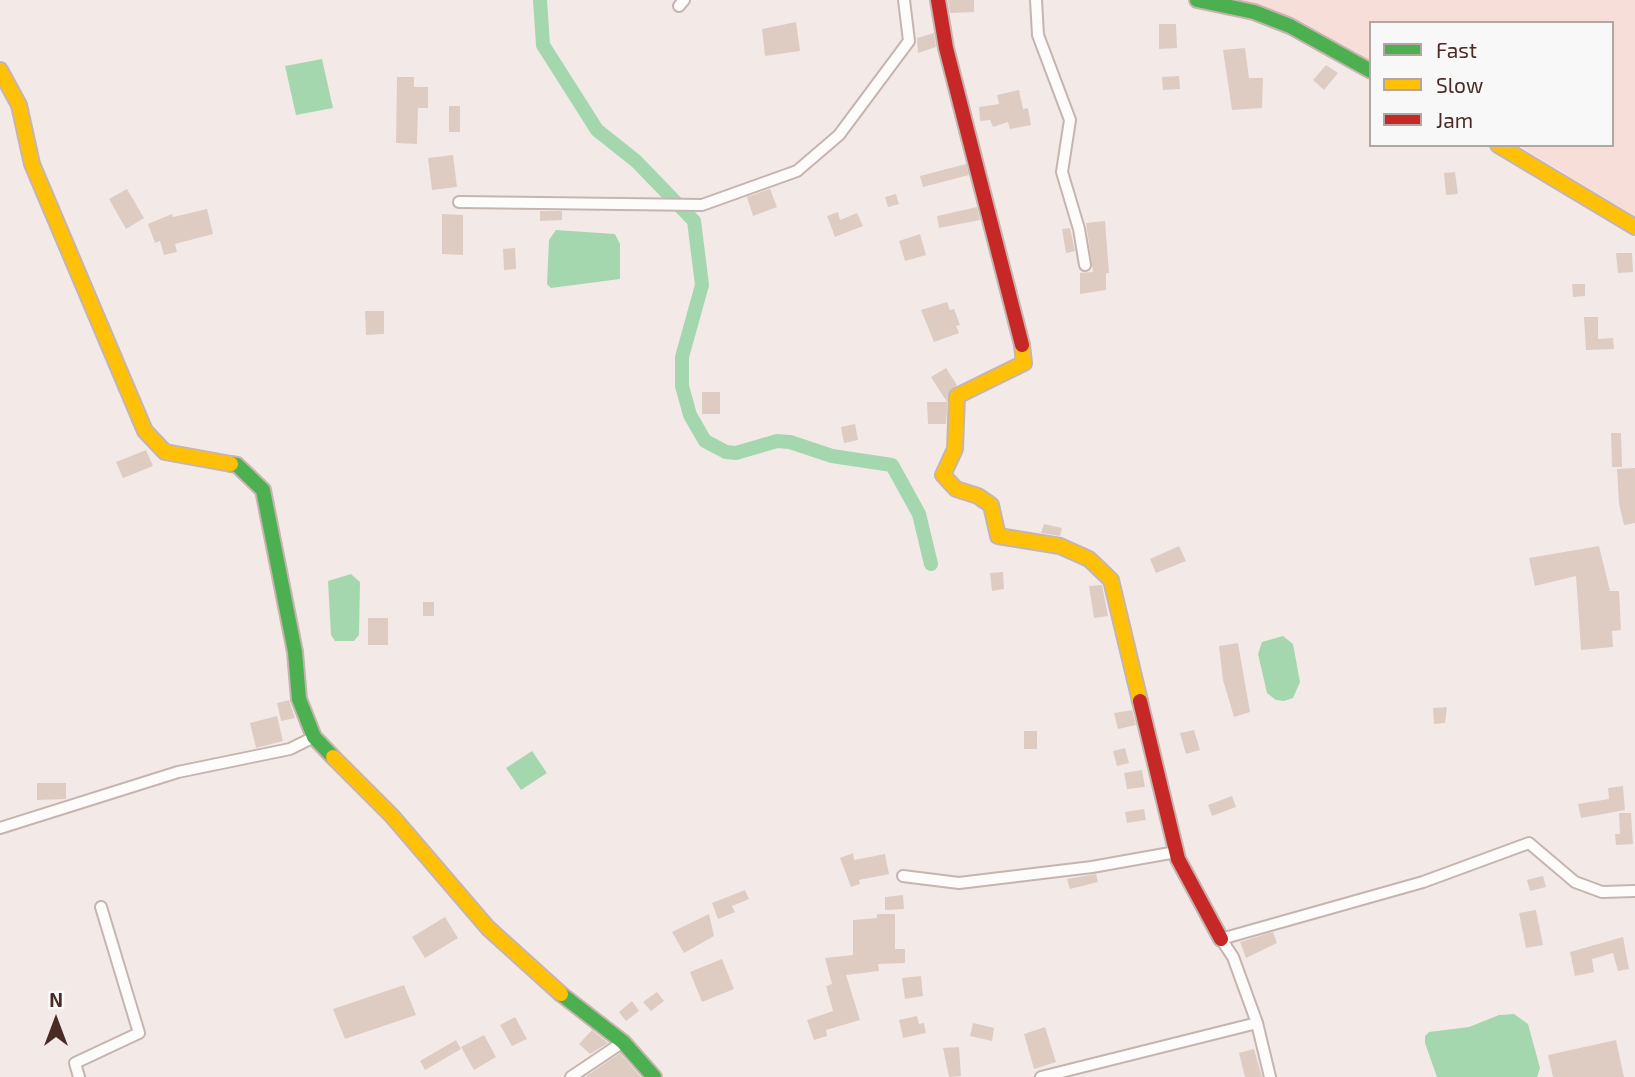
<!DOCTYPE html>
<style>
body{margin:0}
#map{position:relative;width:1635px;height:1077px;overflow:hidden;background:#f3eae7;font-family:"Exo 2",sans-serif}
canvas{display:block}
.legend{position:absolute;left:1369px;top:21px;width:245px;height:126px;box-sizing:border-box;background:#f8f8f8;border:2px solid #b2a6a3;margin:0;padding:9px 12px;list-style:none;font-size:21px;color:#4a2a24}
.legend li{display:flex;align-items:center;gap:14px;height:35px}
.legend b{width:35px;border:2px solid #b2a6a3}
.north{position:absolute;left:21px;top:986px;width:70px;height:70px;-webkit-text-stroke:5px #f8f8f8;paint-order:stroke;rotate:0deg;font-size:19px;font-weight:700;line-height:28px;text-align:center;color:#4a2a24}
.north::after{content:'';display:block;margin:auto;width:24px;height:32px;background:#4a2a24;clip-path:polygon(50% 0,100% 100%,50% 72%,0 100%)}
</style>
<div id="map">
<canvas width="1635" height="1077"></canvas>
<ul class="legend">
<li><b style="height:9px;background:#4caf50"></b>Fast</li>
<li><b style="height:9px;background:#ffc107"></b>Slow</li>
<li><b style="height:9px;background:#c62828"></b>Jam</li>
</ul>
<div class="north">N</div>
</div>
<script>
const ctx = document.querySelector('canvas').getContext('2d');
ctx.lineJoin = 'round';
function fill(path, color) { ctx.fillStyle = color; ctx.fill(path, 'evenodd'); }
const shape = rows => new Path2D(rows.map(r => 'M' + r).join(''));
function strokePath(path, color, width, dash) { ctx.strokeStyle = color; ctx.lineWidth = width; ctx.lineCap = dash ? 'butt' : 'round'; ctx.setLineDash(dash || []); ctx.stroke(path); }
const built = shape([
 [1220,0,1635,0,1635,216,1518,145,1612,145,1612,23,1371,23,1371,61,1316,33]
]);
const water = shape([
 [322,59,333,108,296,115,285,66],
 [556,230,615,234,620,244,620,279,551,288,547,284,549,240],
 [351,574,360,582,359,635,354,641,335,641,331,635,328,581],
 [1283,636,1293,644,1300,682,1293,698,1284,701,1276,700,1267,693,1258,654,1262,642],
 [532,751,547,773,521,790,506,768],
 [1514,1014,1528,1024,1540,1068,1537,1077,1437,1077,1425,1043,1425,1036,1429,1032,1469,1027,1499,1015]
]);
const canal = shape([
 [540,0,543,45,597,130,636,161,694,221,702,285,682,357,682,386,690,415,705,441,726,452,736,453,777,441,790,442,832,456,892,465,919,514,931,564]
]);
const building = shape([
 [948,0,974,0,974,12,950,13],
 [796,22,800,51,765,56,762,29],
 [1159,24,1176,24,1177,48,1159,49],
 [934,33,936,47,918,53,917,38],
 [1245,48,1249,78,1263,78,1262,108,1232,110,1223,50],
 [1326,65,1338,73,1324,90,1313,80],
 [1179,76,1180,89,1163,90,1162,77],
 [397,77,414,77,414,87,428,87,428,108,418,108,417,144,396,143],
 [1019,90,1023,109,1028,108,1031,125,1010,129,1008,122,993,127,990,120,980,121,979,107,999,104,997,95],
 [449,106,460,106,460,132,449,132],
 [453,155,457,187,432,190,428,158],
 [966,164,969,175,923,187,920,176],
 [1455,172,1458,194,1446,195,1444,173],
 [127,189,144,218,126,229,109,199],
 [770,189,777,207,753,216,747,197],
 [896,194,899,204,888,207,885,197],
 [977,207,980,220,939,228,937,216],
 [207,209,213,234,175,244,177,252,164,255,160,241,155,243,148,224,172,214,173,217],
 [540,211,562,211,562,220,540,221],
 [838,212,840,220,857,213,863,226,835,237,827,216],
 [442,214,463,215,463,255,442,254],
 [1105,221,1109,273,1106,273,1106,290,1080,294,1080,273,1093,272,1086,223],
 [1070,228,1075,251,1066,253,1062,229],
 [920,234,926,255,905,261,899,241],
 [515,248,516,269,504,270,503,249],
 [1616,253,1632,253,1633,272,1618,273],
 [1572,284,1585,284,1585,296,1573,297],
 [947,302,950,310,954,309,960,325,956,326,959,333,934,342,921,310],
 [365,311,384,311,384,334,366,335],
 [1584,317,1598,317,1598,339,1613,338,1614,349,1586,350],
 [946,368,957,385,948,395,946,424,928,424,927,402,947,402,931,377],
 [702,392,720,392,720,414,702,414],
 [855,424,858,440,844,443,841,427],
 [1611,433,1621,433,1622,467,1612,467],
 [146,450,153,466,123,478,116,462],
 [1635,468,1635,523,1624,525,1619,504,1617,469],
 [1044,524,1062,528,1060,536,1041,533],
 [1179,546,1186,561,1156,573,1150,559],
 [1599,546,1610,591,1619,591,1621,630,1612,631,1613,647,1581,650,1576,576,1535,586,1529,558],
 [1003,572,1004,589,992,591,990,573],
 [1102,585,1108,616,1094,618,1089,586],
 [423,602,434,602,434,616,423,616],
 [368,618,388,618,388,645,368,645],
 [1238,643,1250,712,1234,717,1223,680,1219,646],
 [289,700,295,718,281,721,277,703],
 [1447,707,1445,723,1434,724,1433,708],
 [1132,710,1136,725,1118,729,1114,713],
 [277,716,283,741,256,748,250,723],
 [1194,730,1200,750,1186,754,1180,733],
 [1024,731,1037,731,1037,749,1024,749],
 [1125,748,1129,763,1117,766,1113,751],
 [1142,770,1145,787,1127,789,1124,773],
 [37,783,66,783,66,799,37,800],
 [1623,786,1625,810,1581,818,1578,804,1609,799,1608,788],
 [1232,796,1236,807,1212,816,1208,805],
 [1144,809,1146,820,1127,823,1125,812],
 [1619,813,1631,813,1633,844,1616,845,1615,834,1620,834],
 [853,853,854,860,885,854,889,874,859,880,860,884,851,887,840,858],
 [1096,874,1098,882,1070,889,1067,879],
 [1543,876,1546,887,1530,891,1527,880],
 [745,890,749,899,732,906,735,912,718,919,712,903],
 [903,895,904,909,885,910,885,897],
 [1536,910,1543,945,1526,948,1519,913],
 [709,914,714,936,684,953,672,932],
 [877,914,895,914,895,949,905,949,905,963,878,964,879,971,846,975,860,1020,826,1030,827,1036,814,1040,807,1020,833,1011,826,986,832,984,825,958,853,955,853,920,877,918],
 [445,917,458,938,425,958,412,937],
 [1273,932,1277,943,1246,958,1240,942],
 [1623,937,1629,969,1618,971,1613,953,1592,959,1594,972,1575,976,1570,952],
 [722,959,734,989,702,1002,690,972],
 [921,976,923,996,905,999,902,978],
 [404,985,416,1015,345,1039,333,1009],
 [657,992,664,1001,651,1011,643,1002],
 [632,1001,639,1011,626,1021,619,1012],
 [917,1016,919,1024,924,1023,926,1033,903,1038,899,1020],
 [515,1017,527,1039,512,1046,500,1025],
 [973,1023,994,1028,992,1041,970,1036],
 [1045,1027,1056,1062,1034,1069,1024,1034],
 [592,1030,608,1043,590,1054,579,1044],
 [484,1035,496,1057,474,1070,461,1047],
 [456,1040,461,1049,425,1070,420,1061],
 [1616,1040,1624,1077,1553,1077,1548,1055],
 [959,1047,961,1076,949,1077,943,1048],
 [1254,1049,1262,1077,1245,1077,1239,1053],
 [620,1053,641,1077,585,1077]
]);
const street = shape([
 [1036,0,1038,35,1070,120,1062,172,1079,229,1085,265],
 [679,6,684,0],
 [459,202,702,205,797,171,839,135,909,41,904,0],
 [0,828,178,772,290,749,314,737],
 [903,876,959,883,1092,867,1176,852],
 [79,1077,75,1063,139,1033,101,907],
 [571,1077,623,1042],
 [1041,1077,1257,1023],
 [1270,1077,1257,1023,1233,957,1221,939,1423,882,1529,843,1575,882,1602,892,1635,891]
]);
const fast = shape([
 [1197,0,1254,12,1290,26,1371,71],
 [231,464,237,465,263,490,295,652,299,699,314,737,333,757],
 [561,994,623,1042,654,1077]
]);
const slow = shape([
 [0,70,19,105,32,164,145,431,165,452,231,464],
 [1498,145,1635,227],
 [1022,345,1024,363,957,396,955,449,943,475,956,489,978,496,991,505,998,536,1060,546,1089,559,1111,580,1140,701],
 [333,757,392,816,488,928,561,994]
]);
const jam = shape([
 [938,0,946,48,1022,345],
 [1140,701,1178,859,1221,939]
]);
fill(built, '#f7ded9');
fill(water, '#a5d7ae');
strokePath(canal, '#a5d7ae', 14);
fill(building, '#deccc3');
strokePath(street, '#c6b4af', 14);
strokePath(fast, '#c6b4af', 18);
strokePath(slow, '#c6b4af', 18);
strokePath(jam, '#c6b4af', 18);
strokePath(street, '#fdfcfb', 10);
strokePath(fast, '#4caf50', 14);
strokePath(slow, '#ffc107', 14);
strokePath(jam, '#c62828', 14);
</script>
